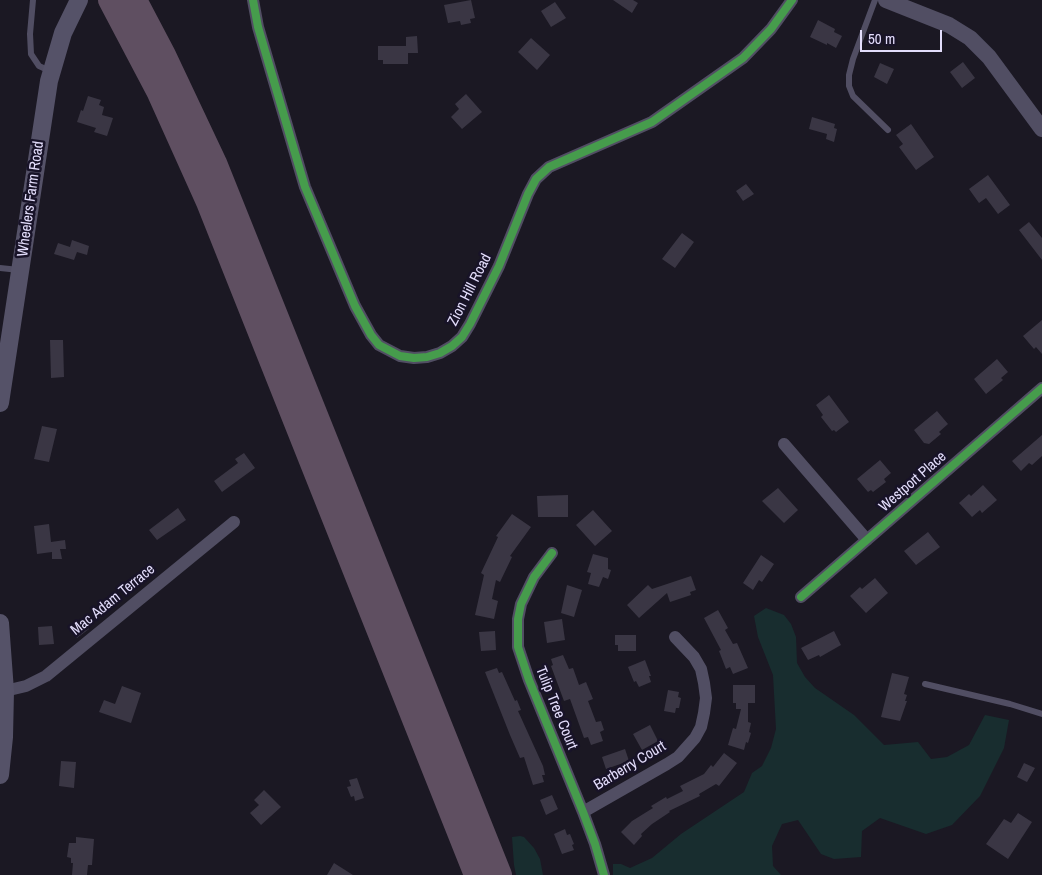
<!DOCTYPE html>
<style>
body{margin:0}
#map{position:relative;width:1042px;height:875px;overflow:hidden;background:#1b1823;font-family:"Archivo Narrow",sans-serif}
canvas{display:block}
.scale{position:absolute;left:860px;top:30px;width:82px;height:22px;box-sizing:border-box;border:2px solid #e3ddfb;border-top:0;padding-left:6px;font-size:15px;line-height:18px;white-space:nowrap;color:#e3ddfb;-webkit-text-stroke:4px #181328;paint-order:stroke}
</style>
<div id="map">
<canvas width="1042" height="875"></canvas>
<div class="scale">50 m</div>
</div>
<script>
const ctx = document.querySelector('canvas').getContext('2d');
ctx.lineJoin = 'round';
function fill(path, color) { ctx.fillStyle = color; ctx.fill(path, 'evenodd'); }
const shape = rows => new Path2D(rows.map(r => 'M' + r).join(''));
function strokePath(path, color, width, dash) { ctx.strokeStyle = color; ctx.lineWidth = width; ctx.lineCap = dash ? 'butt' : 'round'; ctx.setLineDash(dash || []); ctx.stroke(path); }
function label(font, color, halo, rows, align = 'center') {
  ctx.font = font + ' "Archivo Narrow",sans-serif'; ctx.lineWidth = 5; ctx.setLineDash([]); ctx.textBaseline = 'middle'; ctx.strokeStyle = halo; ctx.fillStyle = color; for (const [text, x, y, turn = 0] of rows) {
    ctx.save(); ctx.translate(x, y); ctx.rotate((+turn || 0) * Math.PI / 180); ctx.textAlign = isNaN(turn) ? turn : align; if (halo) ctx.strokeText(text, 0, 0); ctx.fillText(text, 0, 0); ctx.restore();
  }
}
const green = shape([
 [766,608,784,615,791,624,796,637,797,663,805,677,815,688,854,715,884,745,918,742,931,759,947,757,969,745,985,715,1009,720,1004,748,980,796,952,825,926,834,880,818,862,831,861,857,834,859,821,854,798,820,782,824,772,846,773,866,781,875,613,875,613,864,621,864,630,868,652,858,681,834,744,792,752,773,762,766,771,748,776,729,773,675,758,637,754,616],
 [520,836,524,837,534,848,540,859,543,875,516,875,514,865,512,837]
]);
const building = shape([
 [471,0,475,18,470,19,471,23,461,25,460,21,448,23,444,5],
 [613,0,633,0,638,3,632,13],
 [555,2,566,18,551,27,541,11],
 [818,20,835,29,834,32,842,36,836,48,827,43,827,45,810,37],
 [417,36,418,53,408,53,408,64,383,64,383,60,378,60,378,46,406,46,406,37],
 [531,38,550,55,537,70,518,52],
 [963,62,975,78,962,88,950,72],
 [880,63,894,69,887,84,874,77],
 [466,94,482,112,462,129,451,117,459,109,455,104],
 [88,96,101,100,99,105,104,107,102,115,113,118,107,136,94,132,96,128,77,122,81,110,83,111],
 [812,117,835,124,834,128,837,129,834,142,826,139,827,134,809,129],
 [911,124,934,157,916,170,899,147,903,144,896,135],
 [988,175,1010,205,998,214,986,198,979,203,969,189],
 [746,184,754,194,743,201,736,191],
 [1029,222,1042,238,1042,260,1019,230],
 [682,233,694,242,675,268,662,259],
 [72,240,89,246,87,255,77,252,74,260,54,254,58,243,70,247],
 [1042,320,1042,354,1036,347,1034,349,1023,336],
 [50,340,63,340,64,377,51,378],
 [997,359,1008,372,1001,378,1003,380,986,394,974,379],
 [829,395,849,422,836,432,834,430,832,431,821,417,823,415,816,405],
 [937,411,948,424,939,432,941,434,929,444,924,443,914,430],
 [42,426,57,429,49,462,34,459],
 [1042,435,1042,456,1032,465,1029,463,1021,471,1012,461],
 [244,453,255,468,222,492,214,481,238,463,235,459],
 [880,460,891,473,884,479,886,482,873,492,871,490,868,492,857,479],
 [983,485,997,500,982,513,980,510,972,517,959,503,969,494,971,496],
 [778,488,798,510,784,523,762,501],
 [568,495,568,517,538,517,537,496],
 [178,508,186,520,157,540,149,530],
 [593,510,612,531,595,546,576,525],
 [512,514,531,527,510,556,512,557,500,582,496,580,492,599,498,601,494,619,475,615,484,575,481,573,498,537,496,536],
 [49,524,51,542,65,540,66,549,60,549,62,559,52,559,52,552,37,554,34,526],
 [928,532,940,547,916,565,904,551],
 [593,554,608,558,608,569,611,570,608,579,603,577,599,587,588,584,591,573,587,572],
 [761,555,774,564,762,582,759,580,753,590,743,583],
 [691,576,696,590,690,592,691,595,670,602,667,593,639,618,627,605,648,585,652,589],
 [875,578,888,593,866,613,850,596,860,587,862,589],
 [567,585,582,590,574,617,561,613],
 [718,610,728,628,725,630,733,644,737,643,748,668,733,674,730,667,726,669,719,651,721,650,704,618],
 [81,619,89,629,77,638,70,627],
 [562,619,565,640,547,643,544,622],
 [52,626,54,644,39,645,38,627],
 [495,631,496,650,481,651,479,632],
 [834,631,841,645,820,657,819,655,808,660,801,648],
 [615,635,636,635,636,651,618,651,618,645,615,645],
 [563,655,569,669,573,668,579,685,586,682,593,699,588,701,596,722,601,721,604,730,600,732,603,741,591,745,588,737,584,738,570,699,564,701,551,666,553,665,551,659],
 [645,660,651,676,649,676,651,682,639,687,636,681,634,682,628,667],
 [497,668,499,673,502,672,515,701,517,700,521,710,518,711,543,766,545,775,542,775,544,782,533,785,524,757,520,758,510,735,485,672],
 [892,673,909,677,904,694,907,695,905,701,907,701,900,721,881,717],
 [733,685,755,685,755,703,748,703,748,722,751,723,749,732,751,733,748,743,746,742,744,750,728,745,733,728,736,729,741,709,736,709,736,703,733,703],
 [122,686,141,693,131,723,99,712,104,700,115,704],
 [668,690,679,692,678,697,681,698,679,708,676,708,675,713,664,711],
 [650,725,658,741,642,750,633,734],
 [625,749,629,761,606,769,602,757],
 [724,753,737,763,719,786,716,784,699,794,700,796,669,811,670,812,652,824,641,834,642,836,634,845,621,832,632,821,653,808,651,806,666,797,667,799,683,791,680,786,704,774,711,765,713,767],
 [61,761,76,762,74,788,59,786],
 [1024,763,1035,768,1027,782,1017,777],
 [357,778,364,798,355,801,354,796,351,797,347,787,351,786,349,780],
 [264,790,281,807,261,825,250,813,259,805,254,800],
 [552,795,558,809,546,815,540,800],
 [1018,813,1032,822,1008,859,986,844,1004,819,1011,823],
 [565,829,567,835,570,834,574,844,572,845,574,850,562,854,554,834],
 [76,837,94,839,92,865,88,865,87,875,72,875,73,863,71,863,71,858,67,857,69,843,76,843],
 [334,863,353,875,327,875]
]);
const service = shape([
 [33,0,30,34,31,54,39,66,50,71],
 [875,0,853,59,849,75,849,86,853,96,888,130],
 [0,268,19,270],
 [925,684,1010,704,1042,714]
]);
const minor = shape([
 [253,0,258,27,305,187,355,306,371,335,379,345,400,356,414,358,427,357,440,353,452,346,462,337,470,324,499,266,528,194,536,179,549,167,652,122,743,58,771,29,792,0],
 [784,444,867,540],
 [552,553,534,577,521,604,518,619,518,647,529,680,583,812,595,844,604,875],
 [801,597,1042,388],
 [5,691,26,686,46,676,234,522],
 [583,812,667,764,678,757,695,738,701,727,704,713,706,698,704,683,701,669,694,657,675,637]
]);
const tertiary = shape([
 [886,0,949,25,970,38,989,57,1042,129]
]);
const secondary = shape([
 [0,403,49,81,63,33,79,0],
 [0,623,5,691,4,737,0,775]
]);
const motorway = shape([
 [110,0,159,93,208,202,476,875],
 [135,0,164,55,215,163,500,875]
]);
const cycleway = shape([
 [253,0,258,27,305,187,355,306,371,335,379,345,400,356,414,358,427,357,440,353,452,346,462,337,470,324,499,266,528,194,536,179,549,167,652,122,743,58,771,29,792,0],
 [552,553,534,577,521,604,518,619,518,647,529,680,583,812,595,844,604,875],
 [801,597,1042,388]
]);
const streetNames = [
 ["Wheelers Farm Road",31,199,-82],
 ["Zion Hill Road",470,290,-63],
 ["Westport Place",913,482,-41],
 ["Mac Adam Terrace",113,600,-39],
 ["Tulip Tree Court",556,708,68],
 ["Barberry Court",630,766,-31]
];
fill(green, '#182d2f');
fill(building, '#3a3644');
strokePath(service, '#514e63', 6);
strokePath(minor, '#514e63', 12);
strokePath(tertiary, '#514e63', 16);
strokePath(secondary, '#555268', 18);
strokePath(motorway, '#5f4f61', 24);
strokePath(cycleway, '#469c4c', 8);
label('15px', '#e3ddfb', '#181328', streetNames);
</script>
